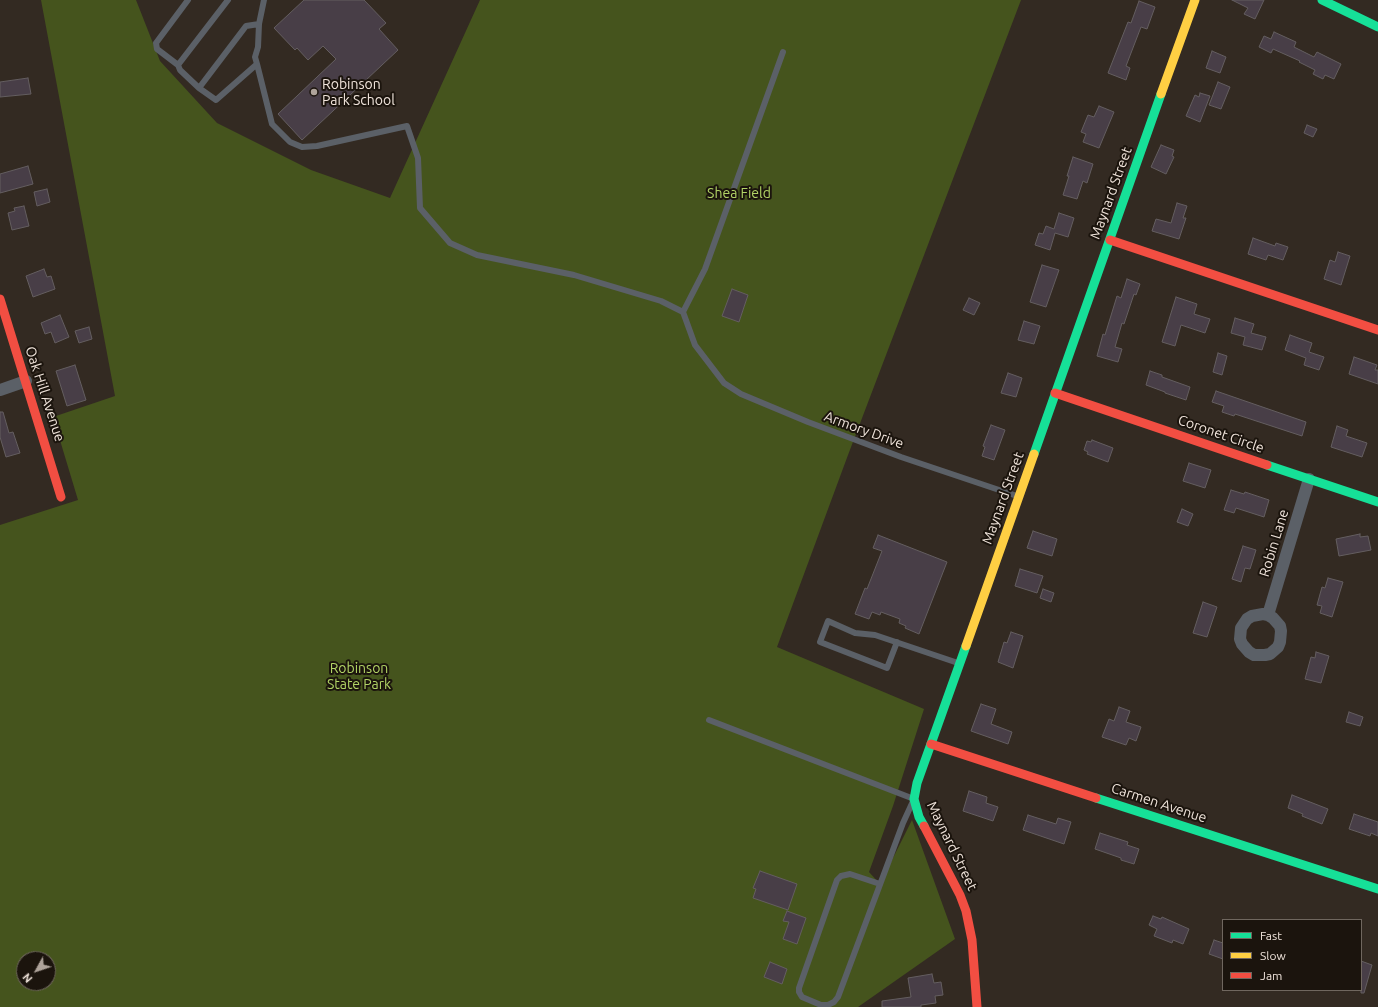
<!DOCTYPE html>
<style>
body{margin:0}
#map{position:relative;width:1378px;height:1007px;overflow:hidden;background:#332a22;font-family:Ubuntu,sans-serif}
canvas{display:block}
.legend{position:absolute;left:1222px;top:919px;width:140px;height:72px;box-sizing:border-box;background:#1b140d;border:1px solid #70675f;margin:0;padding:5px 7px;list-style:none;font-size:12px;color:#f0e4db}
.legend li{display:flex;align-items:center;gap:8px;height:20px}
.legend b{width:20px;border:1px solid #70675f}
.north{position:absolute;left:16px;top:951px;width:40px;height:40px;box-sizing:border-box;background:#1b140d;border:1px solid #70675f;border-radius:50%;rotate:230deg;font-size:11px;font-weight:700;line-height:16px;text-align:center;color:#f0e4db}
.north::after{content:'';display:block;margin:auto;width:14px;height:18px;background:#aea39a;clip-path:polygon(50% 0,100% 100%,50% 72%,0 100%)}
</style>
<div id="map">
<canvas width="1378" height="1007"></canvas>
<ul class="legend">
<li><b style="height:5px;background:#16e098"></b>Fast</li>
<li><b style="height:5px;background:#ffcf43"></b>Slow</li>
<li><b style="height:5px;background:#f24e42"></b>Jam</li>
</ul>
<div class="north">N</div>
</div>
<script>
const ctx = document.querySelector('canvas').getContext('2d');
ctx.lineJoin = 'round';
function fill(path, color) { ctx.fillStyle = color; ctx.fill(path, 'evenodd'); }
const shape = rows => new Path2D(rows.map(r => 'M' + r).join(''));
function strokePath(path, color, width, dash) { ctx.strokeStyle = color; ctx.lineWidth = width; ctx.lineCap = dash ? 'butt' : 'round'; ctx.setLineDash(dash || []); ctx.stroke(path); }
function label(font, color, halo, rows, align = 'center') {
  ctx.font = font + ' Ubuntu,sans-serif'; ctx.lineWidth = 4; ctx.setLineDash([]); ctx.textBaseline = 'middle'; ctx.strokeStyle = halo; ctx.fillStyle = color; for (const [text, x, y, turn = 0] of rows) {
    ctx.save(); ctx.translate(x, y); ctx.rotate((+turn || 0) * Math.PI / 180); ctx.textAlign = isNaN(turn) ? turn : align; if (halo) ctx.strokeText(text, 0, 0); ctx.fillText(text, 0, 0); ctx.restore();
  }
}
const green = shape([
 [41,0,136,0,160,61,217,123,311,170,390,198,480,0,1021,0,848,455,777,647,924,709,893,806,869,872,880,884,912,820,955,939,858,1007,0,1007,0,525,78,500,53,417,115,396],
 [24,959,48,959,48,983,24,983]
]);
const building = shape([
 [304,0,364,0,386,23,379,29,398,50,302,140,278,114,336,59,323,46,308,60,297,48,295,50,274,28,304,0],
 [1232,0,1264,0,1255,19,1244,14,1248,8,1232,0],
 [1139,1,1155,7,1147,29,1141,27,1126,66,1130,68,1126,80,1108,73,1128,22,1131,23,1139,1],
 [1274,32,1296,42,1294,47,1314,57,1317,52,1341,64,1334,79,1325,75,1323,79,1313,74,1315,70,1299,62,1300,61,1273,49,1271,53,1259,47,1264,36,1271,39,1274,32],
 [1212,51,1226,57,1220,73,1206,68,1212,51],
 [28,78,31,94,0,97,0,82,28,78],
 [1218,82,1230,87,1221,109,1209,105,1218,82],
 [1200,93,1210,96,1200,122,1186,116,1195,95,1199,97,1200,93],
 [1099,106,1114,112,1099,148,1083,142,1086,134,1081,132,1088,115,1094,117,1099,106],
 [1307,125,1317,129,1313,137,1304,133,1307,125],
 [1161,145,1174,150,1172,156,1174,157,1166,174,1151,167,1161,145],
 [1073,157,1093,164,1087,183,1083,181,1077,199,1063,195,1069,176,1067,176,1073,157],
 [28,166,33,184,0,193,0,174,28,166],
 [47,189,50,202,37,206,34,192,47,189],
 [1177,203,1187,206,1183,218,1186,218,1179,239,1152,231,1156,219,1171,223,1177,203],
 [24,206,29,226,12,230,8,213,15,211,14,208,24,206],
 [1059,213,1074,218,1068,237,1055,233,1050,250,1035,245,1039,233,1043,234,1046,226,1054,229,1059,213],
 [1253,238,1275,246,1276,243,1288,247,1283,260,1268,255,1266,260,1248,254,1253,238],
 [1338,252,1350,256,1341,285,1324,279,1330,260,1335,262,1338,252],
 [1042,265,1059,270,1046,307,1030,302,1042,265],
 [44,269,47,277,51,276,55,289,33,297,26,276,44,269],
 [1127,279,1140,284,1136,295,1134,294,1124,324,1122,323,1115,347,1122,349,1118,362,1097,356,1103,334,1105,335,1117,296,1121,298,1127,279],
 [732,289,748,295,739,322,722,316,732,289],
 [1176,297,1197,304,1194,314,1210,319,1205,333,1181,325,1175,346,1162,342,1176,297],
 [969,298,980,303,974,315,963,310,969,298],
 [60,315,69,337,55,343,51,332,45,334,41,323,60,315],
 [1235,318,1254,324,1251,333,1266,337,1262,350,1243,345,1245,337,1231,333,1235,318],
 [1024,321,1040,326,1034,344,1018,340,1024,321],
 [89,327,92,339,79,343,75,331,89,327],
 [1290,335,1312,343,1309,352,1324,357,1319,370,1304,365,1306,358,1285,350,1290,335],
 [1218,353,1227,356,1222,375,1213,372,1218,353],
 [1354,357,1377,365,1375,370,1378,370,1378,384,1349,374,1354,357],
 [75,365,86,400,67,406,56,371,75,365],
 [1150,371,1162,375,1162,377,1190,387,1186,400,1165,393,1165,392,1146,385,1150,371],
 [1008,373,1022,378,1016,397,1001,393,1008,373],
 [1216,391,1306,422,1302,436,1235,414,1234,416,1222,412,1224,406,1212,402,1216,391],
 [0,412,3,412,9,433,13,432,20,453,6,457,0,437,0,412],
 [991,425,1005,430,994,460,982,456,985,447,983,446,991,425],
 [1337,426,1348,430,1346,436,1367,443,1362,457,1331,447,1337,426],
 [1092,440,1113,448,1108,462,1087,454,1088,452,1084,450,1087,441,1091,442,1092,440],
 [1189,463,1211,470,1205,488,1183,481,1189,463],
 [1231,490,1244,494,1245,492,1269,500,1264,517,1236,508,1234,513,1224,510,1231,490],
 [1182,509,1193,514,1188,526,1177,522,1182,509],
 [1033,531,1057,539,1052,556,1027,548,1033,531],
 [1360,534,1360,537,1368,536,1371,550,1339,556,1336,539,1360,534],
 [878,535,947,562,919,634,905,628,906,626,899,623,900,619,881,612,880,615,872,612,869,619,855,614,865,588,867,589,882,551,873,548,878,535],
 [1243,546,1256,550,1250,569,1245,568,1241,582,1232,579,1243,546],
 [1020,569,1043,576,1037,593,1015,586,1020,569],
 [1328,578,1343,582,1332,617,1320,613,1322,606,1317,605,1322,587,1325,588,1328,578],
 [1043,589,1054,593,1051,602,1040,598,1043,589],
 [1203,602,1217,607,1207,637,1193,633,1203,602],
 [1011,632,1023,636,1013,668,998,662,1004,642,1007,643,1011,632],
 [1316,652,1329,656,1321,683,1305,679,1311,657,1315,658,1316,652],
 [981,704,996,709,991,724,1012,732,1008,744,971,731,981,704],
 [1119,707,1130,711,1126,722,1141,727,1136,741,1129,738,1126,745,1102,737,1109,719,1114,721,1119,707],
 [1349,712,1363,717,1360,726,1346,722,1349,712],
 [969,791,987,797,986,803,998,807,993,821,963,811,969,791],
 [1292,795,1328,809,1322,824,1302,816,1303,814,1288,808,1292,795],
 [1354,814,1378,822,1378,836,1371,833,1370,836,1349,829,1354,814],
 [1028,815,1056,824,1058,818,1071,822,1064,844,1023,830,1028,815],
 [1100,833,1128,842,1127,845,1139,849,1134,864,1121,860,1121,858,1095,849,1100,833],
 [760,871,797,884,788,910,753,898,756,889,753,888,760,871],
 [787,911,806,918,797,944,783,939,789,922,783,921,787,911],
 [1153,916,1161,919,1162,917,1189,929,1183,944,1173,940,1172,943,1154,936,1157,929,1149,925,1153,916],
 [1214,940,1223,943,1223,959,1209,954,1214,940],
 [1361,961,1372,965,1364,993,1361,993,1361,961],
 [770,962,787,969,782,984,764,977,770,962],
 [932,974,934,983,941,982,943,995,935,996,936,1003,921,1005,921,1007,882,1007,882,1001,911,997,908,978,932,974]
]);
const lane = shape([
 [228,0,178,65,180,70,199,88,216,100,257,64,255,57,258,47,259,24,264,0],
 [257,64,272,124,290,142,302,147,317,146,407,126,418,158,420,208,450,243,477,255,574,275,661,301,683,312,695,345,724,383,741,394,808,422,901,457,1017,496],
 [178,65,157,49,156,43,188,0],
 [199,88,246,26,259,24],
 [683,312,705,269,783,52],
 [897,642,887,668,820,642,828,621,855,633,875,635,958,663],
 [709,720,914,799,903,823,838,997,834,1002,828,1005,821,1005,802,997,799,992,799,988,837,880,841,876,850,874,880,884]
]);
const street = shape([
 [0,390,26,381],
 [1268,615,1273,618,1280,626,1281,631,1280,642,1278,647,1270,654,1265,655,1254,655,1249,652,1242,644,1240,639,1241,628,1247,619,1252,616,1263,614,1268,615,1309,479]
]);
const fast = shape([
 [1322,0,1378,27],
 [1034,454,1161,94],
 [1267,465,1378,502],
 [1096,798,1378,889],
 [924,826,919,817,914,799,917,783,966,646]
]);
const slow = shape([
 [1161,94,1195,0],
 [966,646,1034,454]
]);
const jam = shape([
 [1110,240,1378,330],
 [0,299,61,497],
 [1055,393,1267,465],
 [931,744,1096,798],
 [924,826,960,895,966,911,972,940,977,1007]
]);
const markers = [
 [314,92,4,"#aea39a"]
];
const poiNames = [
 ["Robinson",322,84],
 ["Park School",322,100]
];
const parkNames = [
 ["Shea Field",739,193],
 ["Robinson",359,668],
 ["State Park",359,684]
];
const streetNames = [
 ["Maynard Street",1111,193,-70],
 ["Oak Hill Avenue",45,394,72],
 ["Armory Drive",864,430,20],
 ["Coronet Circle",1221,434,19],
 ["Maynard Street",1003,498,-70],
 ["Robin Lane",1274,543,-73],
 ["Carmen Avenue",1159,803,18],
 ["Maynard Street",952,846,64]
];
fill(green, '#45541d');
fill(building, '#483e47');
strokePath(building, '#645e60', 1);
strokePath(lane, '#5b6067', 6);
strokePath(street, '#5b6067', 12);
strokePath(fast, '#16e098', 9);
strokePath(slow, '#ffcf43', 9);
strokePath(jam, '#f24e42', 9);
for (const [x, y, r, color] of markers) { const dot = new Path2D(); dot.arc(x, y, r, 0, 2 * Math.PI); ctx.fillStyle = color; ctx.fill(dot); strokePath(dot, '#1b140d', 1.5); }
label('14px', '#f0e4db', '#1b140d', poiNames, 'left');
label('14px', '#b2d466', '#1b140d', parkNames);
label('14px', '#f0e4db', '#1b140d', streetNames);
</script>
